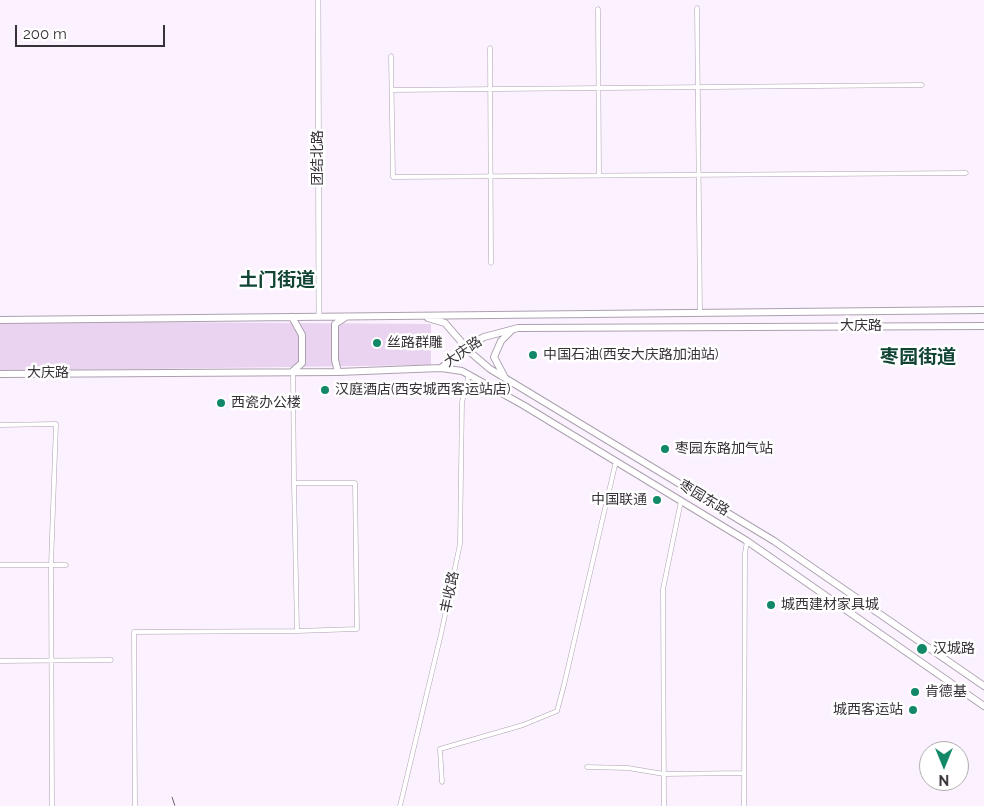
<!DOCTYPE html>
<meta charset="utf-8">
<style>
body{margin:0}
#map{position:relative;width:984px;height:806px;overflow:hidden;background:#fcf2ff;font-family:Raleway,sans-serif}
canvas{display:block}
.north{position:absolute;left:919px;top:741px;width:50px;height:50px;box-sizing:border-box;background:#fff;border:1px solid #afadaf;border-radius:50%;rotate:180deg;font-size:14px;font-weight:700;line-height:20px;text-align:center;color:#373238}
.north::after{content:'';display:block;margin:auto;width:18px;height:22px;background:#128869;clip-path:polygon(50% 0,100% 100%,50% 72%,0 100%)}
.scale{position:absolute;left:15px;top:25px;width:150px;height:22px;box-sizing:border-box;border:2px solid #373238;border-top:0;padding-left:6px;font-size:15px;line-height:18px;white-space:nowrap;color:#373238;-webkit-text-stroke:4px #fff;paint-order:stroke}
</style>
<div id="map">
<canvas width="984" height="806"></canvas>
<div class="north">N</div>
<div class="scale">200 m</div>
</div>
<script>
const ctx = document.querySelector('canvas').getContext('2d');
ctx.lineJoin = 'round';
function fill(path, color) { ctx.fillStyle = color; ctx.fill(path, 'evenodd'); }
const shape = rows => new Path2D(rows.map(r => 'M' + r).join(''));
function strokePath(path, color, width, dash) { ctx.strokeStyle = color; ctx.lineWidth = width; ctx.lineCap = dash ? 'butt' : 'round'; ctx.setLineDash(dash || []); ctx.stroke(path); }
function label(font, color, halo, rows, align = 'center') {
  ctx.font = font + ' Raleway,"Noto Sans SC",sans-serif'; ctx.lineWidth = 5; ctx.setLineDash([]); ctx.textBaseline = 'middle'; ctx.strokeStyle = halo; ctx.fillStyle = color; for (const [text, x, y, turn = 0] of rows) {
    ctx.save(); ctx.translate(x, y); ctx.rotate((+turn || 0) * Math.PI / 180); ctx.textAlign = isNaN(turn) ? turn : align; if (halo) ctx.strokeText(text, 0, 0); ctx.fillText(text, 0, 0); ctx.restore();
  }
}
const green = shape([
 [0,321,431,324,431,365,0,371]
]);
const minor = shape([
 [697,8,700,313],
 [598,9,599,176],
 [490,48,491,263],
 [391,56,393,177,966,173],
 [392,90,922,85],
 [293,371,294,483,297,631,357,629,355,483,294,483],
 [0,425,56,424,51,565,52,806],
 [0,565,66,565],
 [0,661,111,660],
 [587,767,628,768,664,774,744,773],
 [442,782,440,749,523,725,557,711,564,685,616,461],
 [135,806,134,632,297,631],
 [400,806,441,634,460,544,462,402,469,374],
 [664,806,663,589,681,501],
 [744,806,745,553,747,541]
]);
const tertiary = shape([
 [318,0,319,317]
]);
const primary = shape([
 [292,317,302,335,302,363,293,371],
 [428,318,445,323,470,352,490,369,774,541,984,686],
 [0,320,984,310],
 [441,368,473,343,484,337,518,328,984,326],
 [338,372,335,360,335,324,346,317],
 [0,374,338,372,441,368,462,371,523,405,747,541,984,706],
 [504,376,494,357,501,341,512,330]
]);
const rail = shape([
 [172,797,175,806]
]);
const markers = [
 [377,343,5,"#128869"],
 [533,355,5,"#128869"],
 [325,390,5,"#128869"],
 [221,403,5,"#128869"],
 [665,449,5,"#128869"],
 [657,500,5,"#128869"],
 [771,605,5,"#128869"],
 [922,649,6,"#128869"],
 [915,692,5,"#128869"],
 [913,710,5,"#128869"]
];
const streetNames = [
 ["团结北路",318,158,-90],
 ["大庆路",861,326],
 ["大庆路",463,352,-34],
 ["大庆路",48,373],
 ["枣园东路",704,498,31],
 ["丰收路",450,592,-78]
];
const poiNames = [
 ["丝路群雕",387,343],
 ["中国石油(西安大庆路加油站)",543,355],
 ["汉庭酒店(西安城西客运站店)",335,390],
 ["西瓷办公楼",231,403],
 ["枣园东路加气站",675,449],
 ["中国联通",647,500,"right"],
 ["城西建材家具城",781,605],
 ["汉城路",933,649],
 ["肯德基",925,692],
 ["城西客运站",903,710,"right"]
];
const districtNames = [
 ["土门街道",277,280],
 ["枣园街道",918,357]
];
fill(green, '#ead3f0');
strokePath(minor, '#aca0af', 5);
strokePath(tertiary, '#aca0af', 6);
strokePath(primary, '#aca0af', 8);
strokePath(minor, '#fff', 4);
strokePath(tertiary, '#fff', 5);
strokePath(primary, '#fff', 6);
strokePath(rail, '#6a636b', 1, [9, 9]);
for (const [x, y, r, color] of markers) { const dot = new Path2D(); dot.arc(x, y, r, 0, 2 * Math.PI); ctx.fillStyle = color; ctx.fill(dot); strokePath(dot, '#fff', 2); }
label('14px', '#373238', '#fff', streetNames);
label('14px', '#373238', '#fff', poiNames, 'left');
label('bold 19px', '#114434', '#fff', districtNames);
</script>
